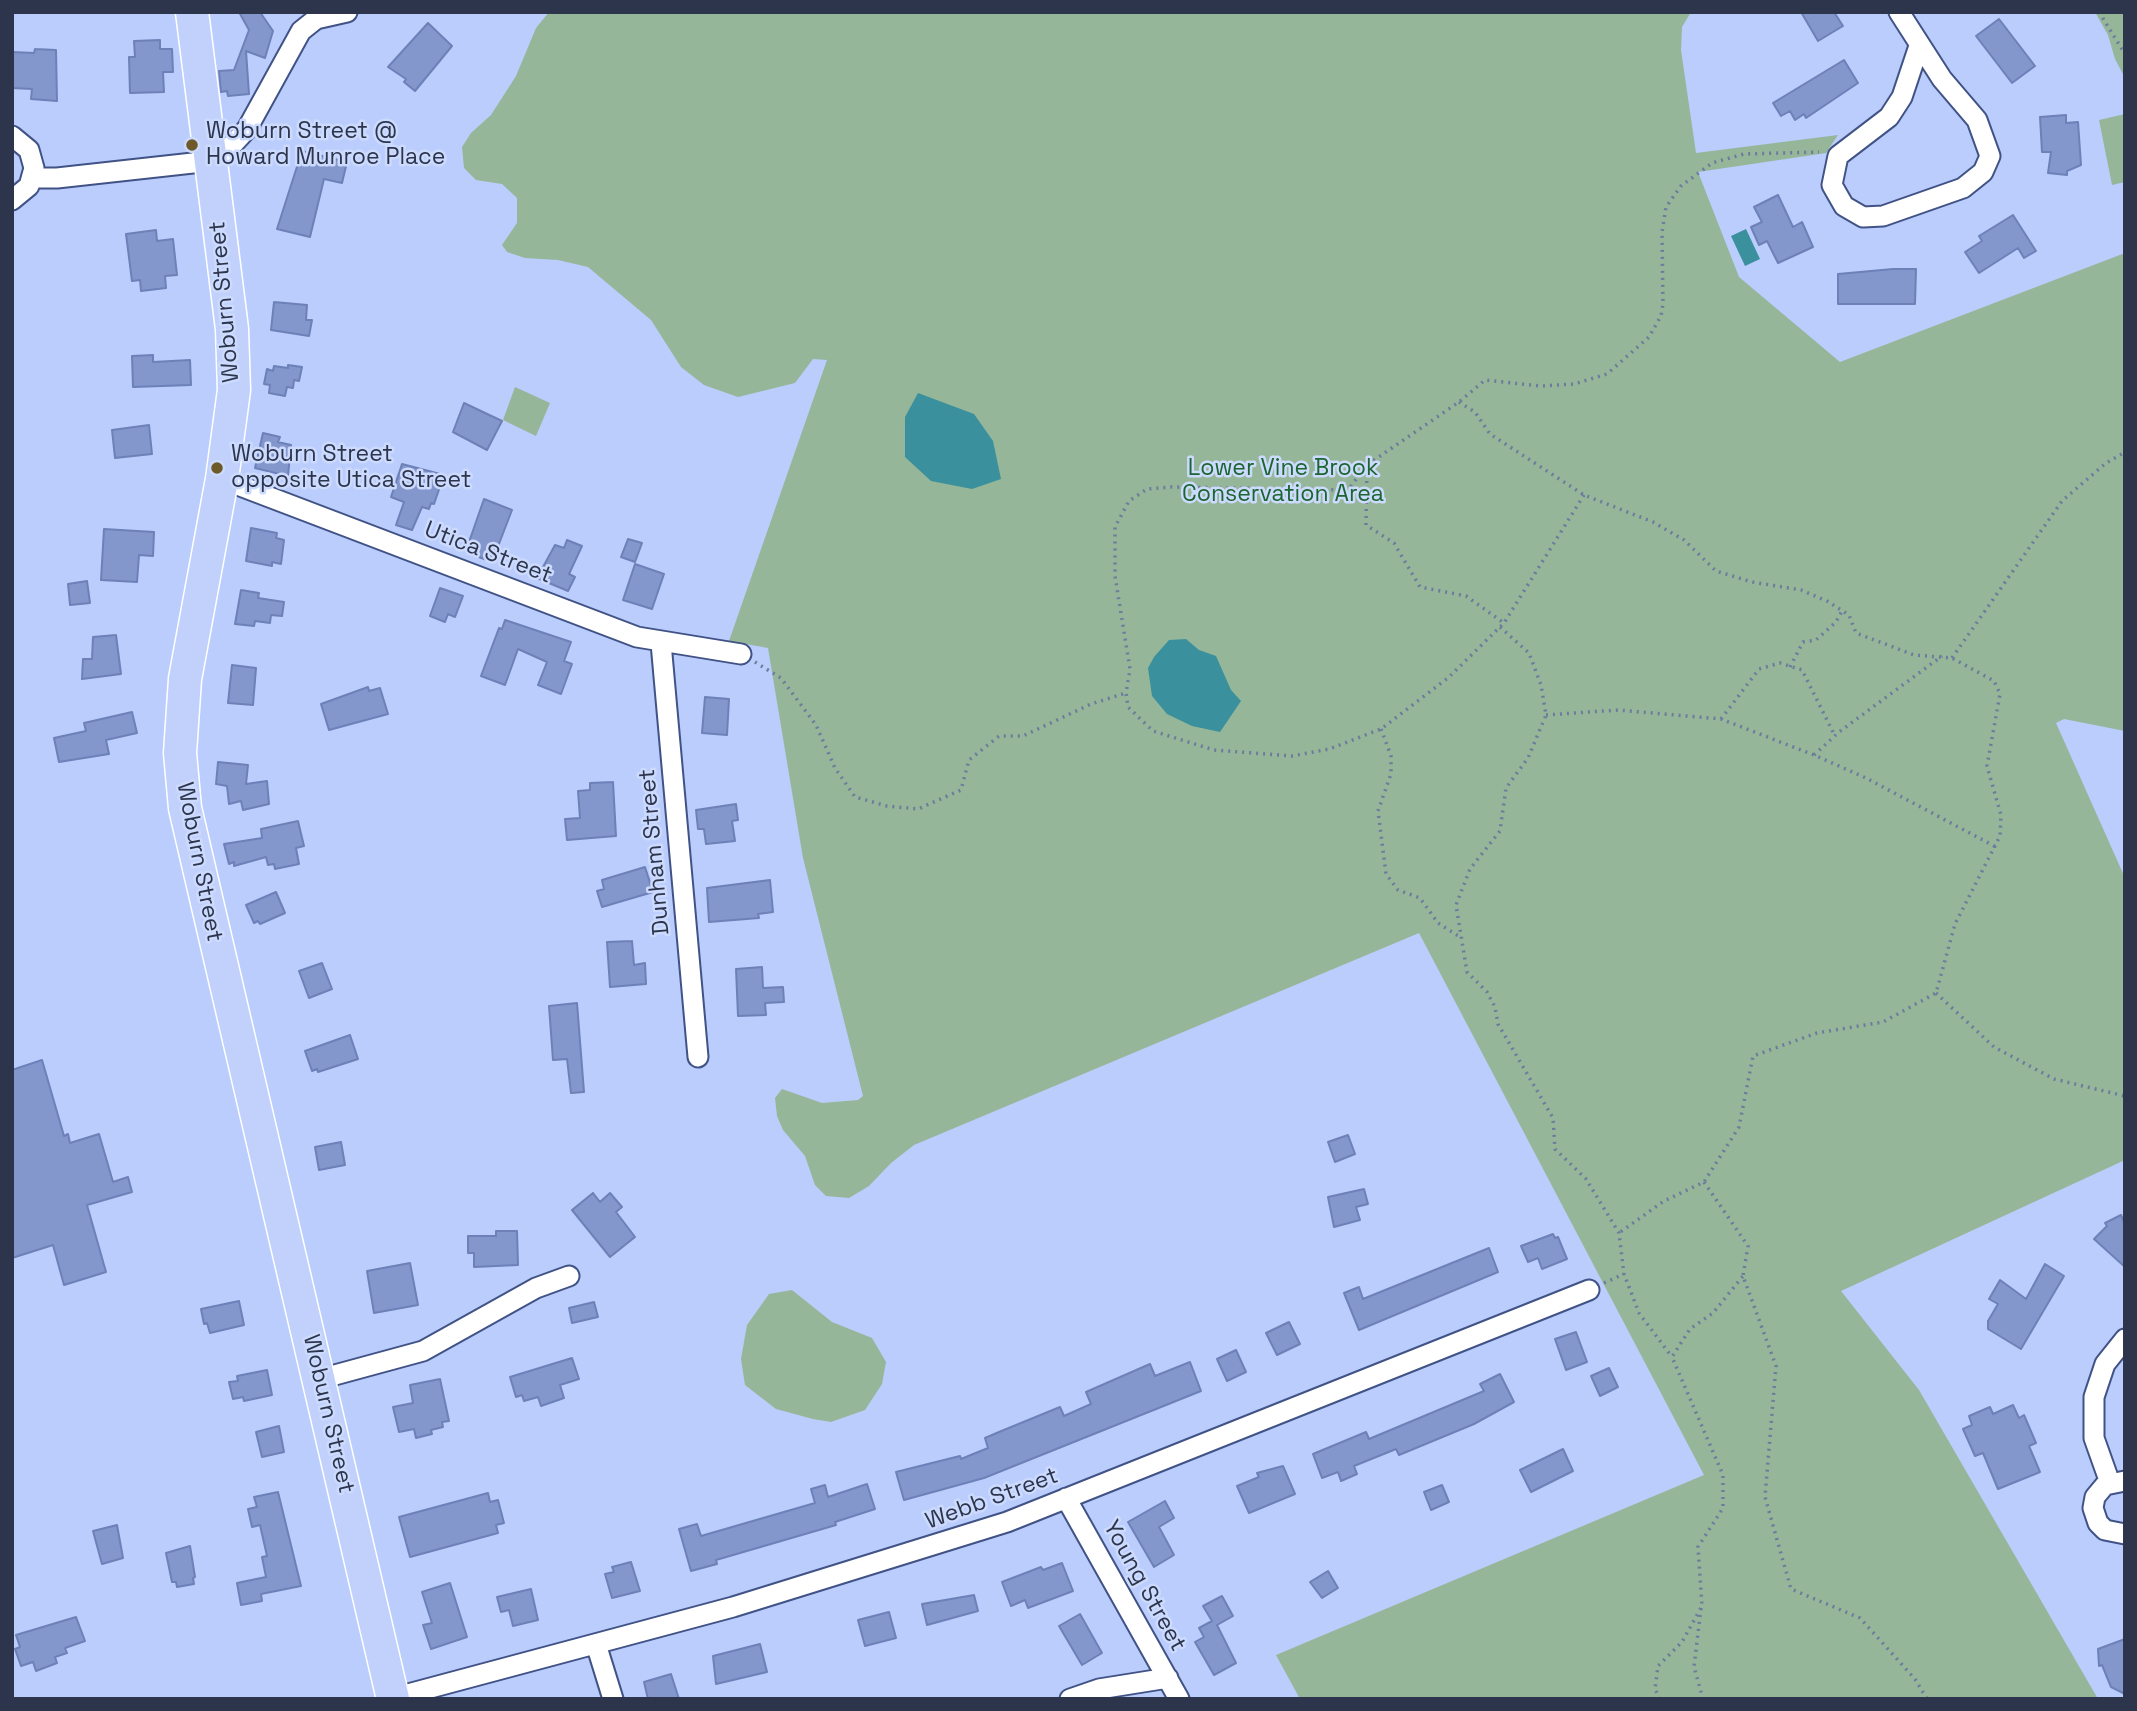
<!DOCTYPE html>
<style>
body{margin:0}
#map{position:relative;width:2137px;height:1711px;overflow:hidden;background:#bacdfc;font-family:"Space Grotesk",sans-serif}
canvas{display:block}
.frame{position:absolute;inset:0;border:14px solid #2c354c;pointer-events:none}
</style>
<div id="map">
<canvas width="2137" height="1711"></canvas>
<div class="frame"></div>
</div>
<script>
const ctx = document.querySelector('canvas').getContext('2d');
ctx.lineJoin = 'round';
function fill(path, color) { ctx.fillStyle = color; ctx.fill(path, 'evenodd'); }
const shape = rows => new Path2D(rows.map(r => 'M' + r).join(''));
function strokePath(path, color, width, dash) { ctx.strokeStyle = color; ctx.lineWidth = width; ctx.lineCap = dash ? 'butt' : 'round'; ctx.setLineDash(dash || []); ctx.stroke(path); }
function label(font, color, halo, rows, align = 'center') {
  ctx.font = font + ' "Space Grotesk",sans-serif'; ctx.lineWidth = 5; ctx.setLineDash([]); ctx.textBaseline = 'middle'; ctx.strokeStyle = halo; ctx.fillStyle = color; for (const [text, x, y, turn = 0] of rows) {
    ctx.save(); ctx.translate(x, y); ctx.rotate((+turn || 0) * Math.PI / 180); ctx.textAlign = isNaN(turn) ? turn : align; if (halo) ctx.strokeText(text, 0, 0); ctx.fillText(text, 0, 0); ctx.restore();
  }
}
const green = shape([
 [549,12,1691,12,1682,27,1681,50,1696,153,1838,135,1826,153,1698,172,1739,277,1840,362,2125,253,2125,731,2064,719,2056,723,2125,878,2125,1160,1841,1291,1919,1390,2098,1699,1300,1699,1276,1655,1704,1475,1419,933,914,1145,891,1163,869,1186,849,1198,826,1196,815,1185,805,1156,783,1130,777,1116,775,1098,782,1089,822,1103,858,1100,863,1096,803,858,768,648,729,641,827,360,813,359,795,383,738,397,704,385,681,367,651,320,588,267,558,260,525,258,507,252,502,245,517,223,517,198,502,184,476,180,464,168,462,147,471,133,491,115,516,76,536,28],
 [2095,12,2125,12,2125,78,2115,59,2108,35],
 [2125,114,2125,182,2112,185,2099,120],
 [515,387,550,403,536,436,503,420],
 [792,1290,832,1322,872,1338,886,1362,882,1384,865,1410,831,1422,813,1419,776,1409,745,1385,741,1359,747,1325,769,1294]
]);
const water = shape([
 [1746,229,1760,259,1745,266,1731,236],
 [918,393,974,414,993,441,1001,479,972,489,931,481,905,457,905,417],
 [1186,639,1199,650,1216,656,1231,690,1241,701,1220,732,1192,726,1167,714,1152,696,1148,668,1154,657,1169,640]
]);
const building = shape([
 [239,12,260,12,273,31,265,58,246,51,249,94,228,96,227,91,221,92,219,71,234,70,249,30,239,12],
 [1801,12,1834,12,1843,26,1818,41,1801,12],
 [1999,19,2035,66,2012,83,1976,36,1999,19],
 [428,23,452,46,415,91,404,82,406,79,388,67,428,23],
 [160,40,160,49,172,49,173,72,163,72,164,92,130,93,129,57,135,57,134,41,160,40],
 [35,49,56,50,57,101,31,99,32,89,12,88,12,52,34,53,35,49],
 [1844,60,1858,83,1806,118,1804,114,1795,120,1790,111,1781,116,1773,103,1844,60],
 [2066,115,2066,123,2078,122,2081,165,2067,171,2067,175,2048,173,2051,152,2042,152,2040,117,2066,115],
 [302,151,347,162,342,183,324,179,310,237,277,229,302,151],
 [1778,195,1793,227,1802,222,1813,247,1778,263,1767,241,1759,245,1751,227,1762,222,1754,207,1778,195],
 [2013,215,2036,251,2024,258,2018,248,1979,273,1965,252,1982,241,1979,236,2013,215],
 [156,230,157,241,173,239,177,275,165,276,166,288,141,291,140,280,132,281,126,234,156,230],
 [1893,269,1916,269,1915,304,1838,304,1838,274,1893,269],
 [274,302,307,305,306,320,312,320,309,336,271,330,274,302],
 [153,355,153,362,190,360,191,385,133,387,132,356,153,355],
 [288,365,302,367,299,381,294,380,293,388,287,387,285,396,269,393,270,385,264,384,267,369,273,371,274,366,288,368,288,365],
 [464,403,502,421,487,450,453,432,464,403],
 [149,425,152,454,115,458,112,430,149,425],
 [263,433,280,437,278,442,291,445,288,476,255,468,263,433],
 [402,464,444,475,434,504,431,503,429,509,422,507,412,530,396,525,404,502,391,497,402,464],
 [484,499,512,510,492,562,471,554,475,544,469,542,484,499],
 [251,528,277,533,276,538,284,540,281,564,272,562,272,566,246,561,251,528],
 [104,529,154,532,153,556,139,555,137,582,101,580,104,529],
 [628,539,642,543,635,562,621,557,628,539],
 [567,540,582,546,569,574,575,577,568,591,537,578,555,545,564,548,567,540],
 [635,564,664,574,652,609,623,600,635,564],
 [87,581,90,603,70,605,68,584,87,581],
 [440,588,463,596,455,617,448,614,445,622,430,616,440,588],
 [241,590,259,593,258,598,284,602,282,616,271,615,270,623,255,621,254,626,235,624,241,590],
 [505,620,571,642,564,661,572,664,561,694,538,685,547,662,518,649,505,685,481,676,499,628,502,629,505,620],
 [116,635,121,674,82,679,83,659,92,659,93,637,116,635],
 [232,665,256,668,253,705,228,703,232,665],
 [368,687,369,691,380,688,388,714,329,730,321,704,368,687],
 [705,697,729,699,727,735,702,733,705,697],
 [132,712,137,733,106,740,109,754,59,762,54,738,86,731,84,723,132,712],
 [218,762,248,765,246,784,267,781,269,804,243,810,241,801,229,804,227,786,216,784,218,762],
 [613,782,616,836,567,840,565,819,580,818,578,791,590,790,590,783,613,782],
 [736,804,738,820,732,821,735,841,706,844,704,829,698,829,696,810,736,804],
 [298,821,304,846,296,848,299,864,275,869,274,864,268,865,266,857,234,866,234,862,229,864,224,844,262,838,261,829,298,821],
 [645,867,653,892,602,907,597,891,604,889,602,880,645,867],
 [770,880,773,912,758,914,759,918,709,922,707,888,770,880],
 [276,892,285,913,260,924,258,921,254,923,246,905,276,892],
 [632,941,634,965,645,963,646,984,610,987,607,942,632,941],
 [322,963,332,989,309,998,299,971,322,963],
 [762,967,763,988,783,987,784,1002,765,1003,766,1015,738,1016,736,969,762,967],
 [577,1003,584,1092,571,1093,567,1059,553,1060,549,1006,577,1003],
 [350,1035,358,1059,318,1072,317,1069,312,1071,305,1051,350,1035],
 [42,1060,64,1136,68,1134,70,1143,99,1134,113,1182,128,1177,132,1192,87,1205,106,1272,64,1285,53,1245,12,1258,12,1070,42,1060],
 [1348,1135,1355,1154,1335,1162,1328,1142,1348,1135],
 [341,1142,345,1165,319,1170,315,1147,341,1142],
 [1364,1189,1368,1204,1356,1207,1360,1220,1334,1227,1328,1197,1364,1189],
 [593,1193,600,1202,610,1193,622,1207,616,1212,635,1237,610,1257,572,1210,593,1193],
 [2121,1215,2125,1224,2125,1267,2094,1239,2107,1226,2105,1223,2121,1215],
 [496,1231,517,1231,518,1265,474,1267,474,1253,468,1253,468,1236,496,1236,496,1231],
 [1553,1234,1555,1238,1558,1237,1567,1259,1542,1269,1538,1258,1528,1262,1521,1246,1553,1234],
 [1489,1248,1498,1272,1359,1330,1344,1293,1359,1287,1363,1299,1489,1248],
 [410,1263,418,1305,374,1313,367,1271,410,1263],
 [2045,1264,2064,1276,2021,1349,1988,1329,1988,1321,1998,1304,1989,1299,2000,1280,2026,1299,2045,1264],
 [239,1301,244,1325,210,1333,207,1323,204,1324,201,1309,239,1301],
 [594,1302,598,1317,572,1323,569,1308,594,1302],
 [1289,1322,1300,1344,1277,1355,1266,1333,1289,1322],
 [1576,1332,1587,1362,1566,1370,1555,1339,1576,1332],
 [1236,1350,1246,1372,1227,1381,1217,1359,1236,1350],
 [572,1358,579,1379,560,1385,564,1398,541,1406,538,1397,524,1401,522,1395,516,1397,510,1377,572,1358],
 [1190,1362,1201,1391,984,1478,904,1500,896,1472,960,1456,961,1459,988,1448,985,1438,999,1432,1060,1407,1064,1416,1091,1404,1086,1392,1150,1364,1155,1376,1190,1362],
 [1609,1368,1618,1387,1600,1396,1591,1376,1609,1368],
 [267,1370,272,1395,244,1401,243,1397,233,1399,229,1382,238,1381,237,1376,267,1370],
 [1500,1374,1514,1402,1474,1424,1399,1455,1396,1449,1354,1466,1357,1474,1341,1481,1338,1472,1322,1478,1313,1454,1366,1432,1369,1439,1484,1391,1480,1384,1500,1374],
 [440,1379,449,1421,442,1422,443,1427,431,1430,432,1434,416,1438,414,1429,399,1432,393,1407,413,1403,410,1385,440,1379],
 [2013,1405,2019,1418,2024,1415,2036,1443,2029,1446,2040,1472,1998,1489,1983,1453,1975,1456,1963,1429,1972,1425,1969,1416,1990,1407,1993,1414,2013,1405],
 [279,1426,284,1452,262,1457,256,1432,279,1426],
 [1563,1449,1573,1471,1531,1492,1520,1470,1563,1449],
 [1283,1466,1295,1494,1249,1513,1237,1486,1259,1477,1257,1473,1283,1466],
 [867,1484,875,1509,835,1522,836,1525,716,1560,717,1564,691,1571,679,1529,697,1524,701,1536,815,1503,811,1489,825,1485,828,1497,867,1484],
 [1442,1485,1449,1502,1431,1510,1424,1492,1442,1485],
 [278,1492,301,1586,261,1594,262,1601,241,1605,237,1583,266,1577,262,1557,267,1556,260,1525,252,1527,248,1509,257,1507,254,1497,278,1492],
 [488,1493,490,1502,498,1500,504,1523,496,1525,498,1533,410,1557,399,1517,488,1493],
 [1165,1501,1174,1518,1159,1527,1174,1555,1154,1567,1128,1522,1165,1501],
 [117,1525,123,1558,102,1564,93,1531,117,1525],
 [190,1546,195,1577,193,1578,194,1584,177,1587,176,1582,172,1582,166,1553,190,1546],
 [631,1562,640,1591,612,1598,605,1574,614,1572,612,1567,631,1562],
 [1062,1563,1073,1591,1028,1608,1025,1600,1011,1606,1002,1582,1041,1567,1043,1570,1062,1563],
 [1328,1571,1338,1588,1322,1598,1310,1582,1328,1571],
 [450,1583,467,1637,431,1649,423,1625,432,1623,422,1592,450,1583],
 [531,1589,538,1620,513,1626,509,1610,501,1612,497,1597,531,1589],
 [974,1595,978,1611,927,1625,922,1604,974,1595],
 [1222,1596,1233,1616,1217,1625,1236,1663,1214,1675,1195,1642,1204,1637,1199,1628,1212,1621,1203,1606,1222,1596],
 [889,1612,896,1638,865,1646,858,1620,889,1612],
 [1080,1614,1102,1653,1082,1665,1059,1626,1080,1614],
 [76,1617,85,1641,65,1648,67,1653,55,1657,57,1663,36,1671,33,1662,21,1666,15,1649,20,1647,16,1635,76,1617],
 [2125,1639,2125,1694,2111,1687,2102,1665,2099,1666,2098,1649,2125,1639],
 [760,1644,767,1672,716,1684,713,1656,760,1644],
 [671,1674,679,1699,648,1699,644,1682,671,1674]
]);
const path = shape([
 [2099,12,2125,54],
 [1459,402,1475,412,1490,434,1584,495,1653,522,1684,540,1716,571,1752,582,1801,590,1827,601,1849,615,1856,633,1914,655,1952,658,1994,681,2000,694,1987,766,2001,815,2000,836,1955,924,1936,993,1883,1022,1817,1033,1753,1056,1739,1127,1704,1182,1664,1201,1619,1233],
 [1367,467,1366,525,1394,543,1420,587,1466,596,1504,623],
 [1584,495,1504,623,1449,677,1381,729,1329,749,1292,756,1214,750,1153,731,1128,707,1126,693,1130,669,1115,576,1115,527,1129,501,1147,489,1171,487,1348,490,1367,465,1459,402,1485,380,1541,386,1574,384,1607,374,1649,337,1661,316,1663,304,1662,232,1666,207,1681,186,1712,163,1744,154,1819,152],
 [1500,627,1529,653,1541,685,1546,715,1528,758,1506,788,1500,831,1470,869,1456,905,1467,972,1487,992,1495,1007,1498,1024,1553,1118,1555,1149,1586,1179,1619,1233,1624,1274,1639,1313,1672,1357],
 [1952,658,2062,501,2106,463,2125,452],
 [755,662,781,678,816,725,835,768,855,797,887,806,918,809,961,790,969,760,999,736,1023,736,1091,704,1126,693],
 [1790,667,1803,642,1816,640,1836,622,1842,611],
 [1546,715,1618,710,1721,719,1814,755,1866,778,1996,847],
 [1721,719,1759,669,1780,663,1802,670,1835,736],
 [1381,729,1391,756,1391,774,1378,811,1386,874,1398,890,1420,898,1438,923,1460,937],
 [1814,755,1839,732,1942,656],
 [1936,993,1994,1047,2054,1079,2125,1096],
 [1704,1182,1748,1246,1743,1276,1776,1366,1765,1497,1791,1589,1860,1618,1915,1679,1927,1699],
 [1604,1283,1624,1274],
 [1701,1608,1694,1667,1703,1699],
 [1660,1699,1655,1689,1658,1666,1682,1642,1702,1606,1698,1547,1723,1508,1723,1475,1672,1357,1690,1329,1713,1313,1743,1276]
]);
const street = shape([
 [1899,12,1942,79,1977,120,1990,156,1983,172,1963,188,1883,216,1863,217,1844,206,1832,185,1838,156,1889,117,1902,97,1919,46],
 [12,136,29,150,34,168,29,186,12,200],
 [33,178,57,178,211,161,222,156,247,129,301,31,316,19,347,12],
 [222,479,637,637,741,654],
 [661,643,698,1057],
 [320,1379,423,1351,536,1288,569,1276],
 [2125,1481,2105,1485,2095,1497,2093,1508,2098,1523,2105,1530,2125,1534],
 [2110,1483,2094,1438,2094,1397,2105,1364,2125,1339],
 [1066,1498,1179,1699],
 [596,1644,613,1699],
 [393,1698,733,1607,1007,1522,1589,1290],
 [1070,1699,1099,1689,1168,1678]
]);
const primary = shape([
 [192,12,232,329,234,390,222,479,185,679,180,753,185,808,393,1699]
]);
const markers = [
 [192,145,7,"#6e5a29"],
 [217,468,7,"#6e5a29"]
];
const poiNames = [
 ["Woburn Street @",206,132],
 ["Howard Munroe Place",206,158],
 ["Woburn Street",231,455],
 ["opposite Utica Street",231,481]
];
const streetNames = [
 ["Woburn Street",225,302,-95],
 ["Utica Street",488,553,21],
 ["Dunham Street",655,852,-95],
 ["Woburn Street",199,862,79],
 ["Woburn Street",328,1414,77],
 ["Webb Street",992,1499,-20],
 ["Young Street",1144,1586,61]
];
const parkNames = [
 ["Lower Vine Brook",1283,469],
 ["Conservation Area",1283,495]
];
fill(green, '#95b698');
fill(water, '#3a909c');
fill(building, '#8397cd');
strokePath(building, '#6d81b8', 2);
strokePath(street, '#415386', 23);
strokePath(primary, '#fff', 35);
strokePath(path, '#6d7b9d', 3.5, [2, 5]);
strokePath(street, '#fff', 19);
strokePath(primary, '#c1d1fc', 32);
for (const [x, y, r, color] of markers) { const dot = new Path2D(); dot.arc(x, y, r, 0, 2 * Math.PI); ctx.fillStyle = color; ctx.fill(dot); strokePath(dot, '#ccdafe', 2.5); }
label('23px', '#2c354c', '#ccdafe', poiNames, 'left');
label('23px', '#2c354c', '#ccdafe', streetNames);
label('23px', '#1b652e', '#ccdafe', parkNames);
</script>
